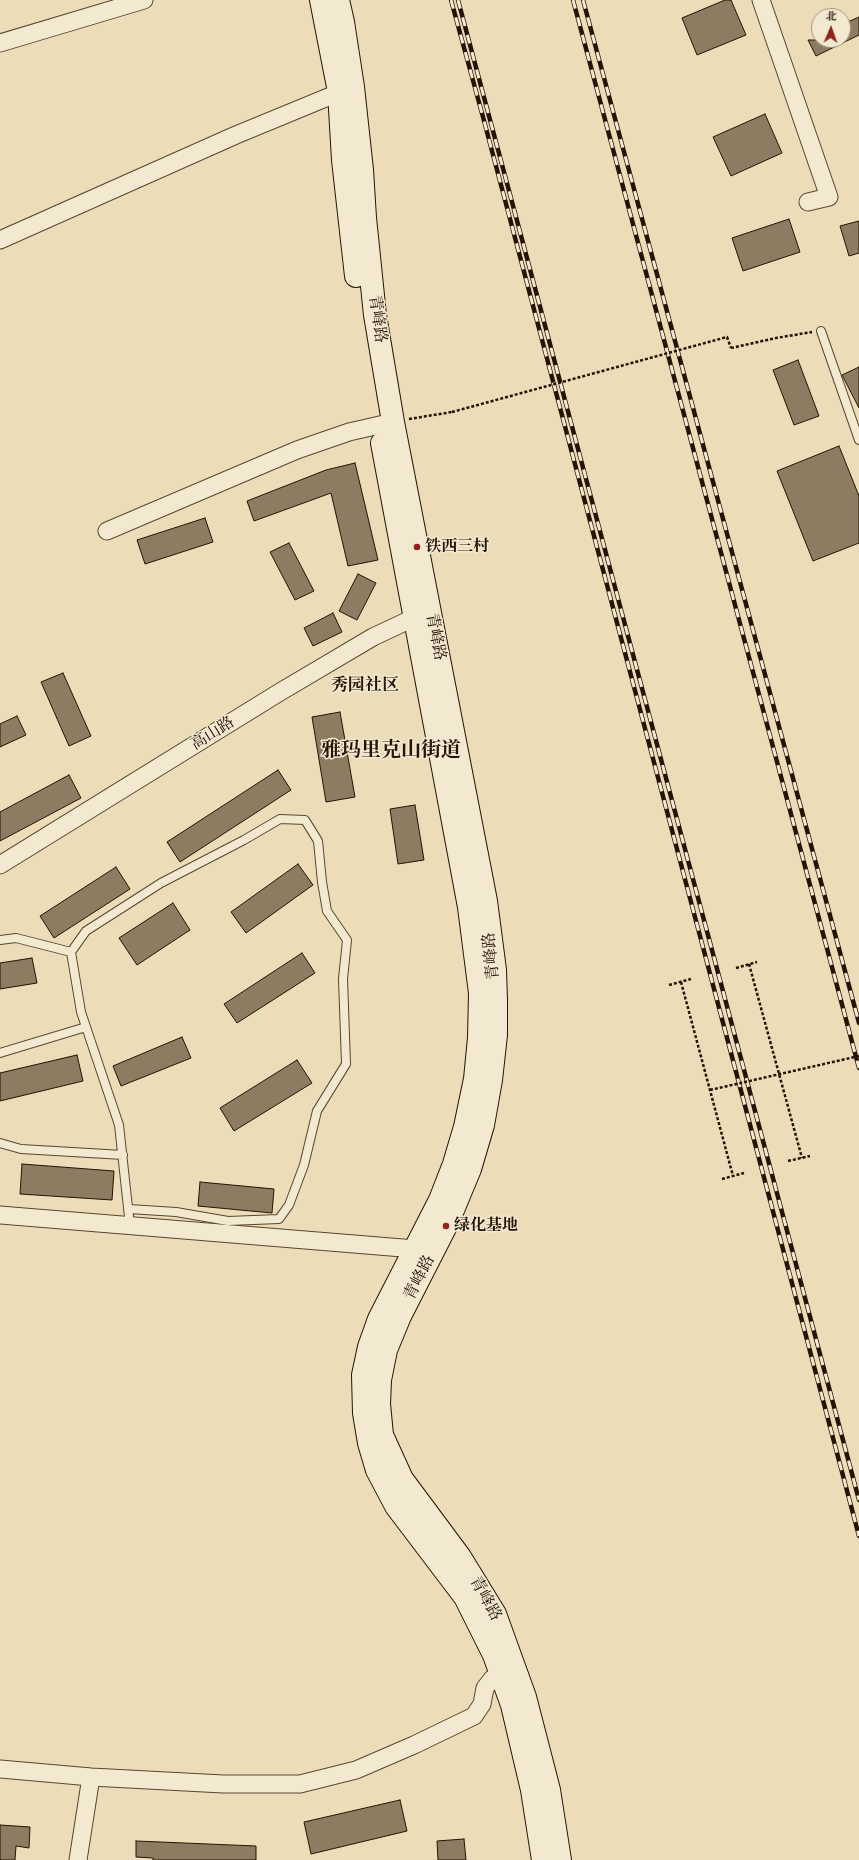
<!DOCTYPE html>
<meta charset="utf-8">
<style>
body{margin:0}
#map{position:relative;width:859px;height:1860px;overflow:hidden;background:#ecddb8;font-family:"Libre Bodoni","Noto Serif SC",serif}
canvas{display:block}
.north{position:absolute;left:811px;top:8px;width:40px;height:40px;box-sizing:border-box;background:#f3e9d1;border:1px solid #a1937f;border-radius:50%;rotate:2deg;font-size:11px;font-weight:700;line-height:16px;text-align:center;color:#251303}
.north::after{content:'';display:block;margin:auto;width:14px;height:18px;background:#8f2418;clip-path:polygon(50% 0,100% 100%,50% 72%,0 100%)}
</style>
<div id="map">
<canvas width="859" height="1860"></canvas>
<div class="north">北</div>
</div>
<script>
const ctx = document.querySelector('canvas').getContext('2d');
ctx.lineJoin = 'round';
function fill(path, color) { ctx.fillStyle = color; ctx.fill(path, 'evenodd'); }
const shape = rows => new Path2D(rows.map(r => 'M' + r).join(''));
function strokePath(path, color, width, dash) { ctx.strokeStyle = color; ctx.lineWidth = width; ctx.lineCap = dash ? 'butt' : 'round'; ctx.setLineDash(dash || []); ctx.stroke(path); }
function label(font, color, halo, rows, align = 'center') {
  ctx.font = font + ' "Libre Bodoni","Noto Serif SC",serif'; ctx.lineWidth = 3; ctx.setLineDash([]); ctx.textBaseline = 'middle'; ctx.strokeStyle = halo; ctx.fillStyle = color; for (const [text, x, y, turn = 0] of rows) {
    ctx.save(); ctx.translate(x, y); ctx.rotate((+turn || 0) * Math.PI / 180); ctx.textAlign = isNaN(turn) ? turn : align; if (halo) ctx.strokeText(text, 0, 0); ctx.fillText(text, 0, 0); ctx.restore();
  }
}
const building = shape([
 [725,0,731,0,746,35,697,55,682,18,725,0],
 [859,17,859,35,816,56,808,40,843,40,843,24,859,17],
 [765,114,782,153,731,176,713,137,765,114],
 [789,219,800,252,743,271,732,238,789,219],
 [859,221,859,253,849,256,840,226,859,221],
 [798,360,819,416,794,425,773,370,798,360],
 [859,367,859,408,842,375,859,367],
 [839,446,859,496,859,543,813,561,777,471,839,446],
 [355,463,378,560,348,566,331,493,254,521,247,501,326,470,355,463],
 [205,518,213,542,145,564,137,540,205,518],
 [289,543,314,591,295,600,270,552,289,543],
 [358,574,376,583,357,620,339,611,358,574],
 [333,613,342,632,313,646,304,628,333,613],
 [63,673,91,736,69,746,41,682,63,673],
 [340,712,355,797,326,802,312,717,340,712],
 [17,716,26,735,0,747,0,724,17,716],
 [278,770,291,790,180,862,167,842,278,770],
 [69,775,81,798,0,841,0,812,69,775],
 [415,805,424,860,398,864,390,809,415,805],
 [298,864,313,885,246,933,231,912,298,864],
 [116,867,130,889,54,938,40,916,116,867],
 [173,903,190,930,137,965,119,938,173,903],
 [302,953,315,973,237,1023,224,1004,302,953],
 [32,958,37,983,0,989,0,963,32,958],
 [182,1037,191,1058,121,1086,113,1066,182,1037],
 [77,1055,83,1081,0,1101,0,1073,77,1055],
 [297,1060,312,1083,234,1131,220,1108,297,1060],
 [22,1164,114,1171,112,1200,20,1194,22,1164],
 [200,1182,274,1189,272,1213,198,1206,200,1182],
 [400,1800,407,1831,311,1854,304,1822,400,1800],
 [0,1825,30,1827,29,1848,16,1846,15,1860,0,1860,0,1825],
 [464,1839,466,1860,438,1860,437,1841,464,1839],
 [136,1841,256,1846,256,1860,153,1860,153,1858,136,1857,136,1841]
]);
const path = shape([
 [731,348,776,338,812,332],
 [409,419,452,412],
 [749,964,802,1158],
 [736,968,757,962],
 [681,982,733,1176],
 [669,985,691,979],
 [788,1161,810,1156],
 [722,1179,744,1173]
]);
const service = shape([
 [821,331,859,440],
 [0,940,16,938,71,952],
 [0,1053,86,1027],
 [0,1143,21,1149,123,1155],
 [129,1209,176,1212,228,1221,279,1219,289,1205,304,1165,317,1111,346,1064,343,979,347,940,327,911,322,882,318,841,305,820,280,819,244,840,161,883,86,931,71,952,81,1012,119,1125,130,1226]
]);
const minor = shape([
 [761,0,829,197,808,202],
 [0,43,144,0],
 [0,240,236,135,350,88],
 [107,531,297,450,349,432,393,422],
 [0,865,280,692,373,637,424,613],
 [0,1215,415,1249],
 [0,1769,91,1777],
 [78,1860,91,1777,223,1784,300,1784,356,1770,414,1745,474,1716,482,1704,485,1688,492,1679,513,1673]
]);
const secondary = shape([
 [321,0,339,92,343,160,356,276],
 [338,0,343,22,353,87,362,170,365,218,375,315,393,422,486,901,495,970,496,1000,496,1035,491,1080,483,1125,470,1169,448,1222,400,1316,386,1350,380,1380,379,1404,382,1435,402,1479,460,1557,495,1614,525,1697,549,1790,560,1860],
 [382,443,469,907,480,993,479,1038,475,1079,465,1127,454,1164,440,1200,379,1319,369,1347,363,1375,364,1413,369,1443,377,1470,396,1506,465,1597,494,1655,512,1705,532,1790,543,1860]
]);
const rail = shape([
 [451,0,483,117,859,1536],
 [458,0,859,1500],
 [573,0,859,1068],
 [583,0,859,1023]
]);
const pathBridge = shape([
 [452,412,727,337,731,348],
 [710,1090,859,1056]
]);
const markers = [
 [417,547,4,"#8f2418"],
 [446,1226,4,"#8f2418"]
];
const streetNames = [
 ["青峰路",377,319,82],
 ["青峰路",435,637,79],
 ["高山路",213,734,-32],
 ["青峰路",492,956,-96],
 ["青峰路",420,1278,-63],
 ["青峰路",485,1599,61]
];
const poiNames = [
 ["铁西三村",425,547],
 ["绿化基地",454,1226]
];
const neighbourhoodNames = [
 ["秀园社区",365,686]
];
const districtNames = [
 ["雅玛里克山街道",391,751]
];
fill(building, '#8c7c61');
strokePath(building, '#251303', 1);
strokePath(service, '#574630', 10);
strokePath(minor, '#574630', 19);
strokePath(secondary, '#251303', 24);
strokePath(path, '#251303', 2.5, [3, 2]);
strokePath(service, '#f3e9d1', 8);
strokePath(minor, '#f3e9d1', 17);
strokePath(secondary, '#f3e9d1', 22);
strokePath(rail, '#251303', 4.5);
strokePath(rail, '#f3e9d1', 3, [9]);
strokePath(pathBridge, '#251303', 2.5, [3, 2]);
for (const [x, y, r, color] of markers) { const dot = new Path2D(); dot.arc(x, y, r, 0, 2 * Math.PI); ctx.fillStyle = color; ctx.fill(dot); strokePath(dot, '#f3e9d1', 1.5); }
label('16px', '#251303', '#f3e9d1', streetNames);
label('bold 16px', '#251303', '#f3e9d1', poiNames, 'left');
label('bold 17px', '#251303', '#f3e9d1', neighbourhoodNames);
label('bold 20px', '#251303', '#f3e9d1', districtNames);
</script>
